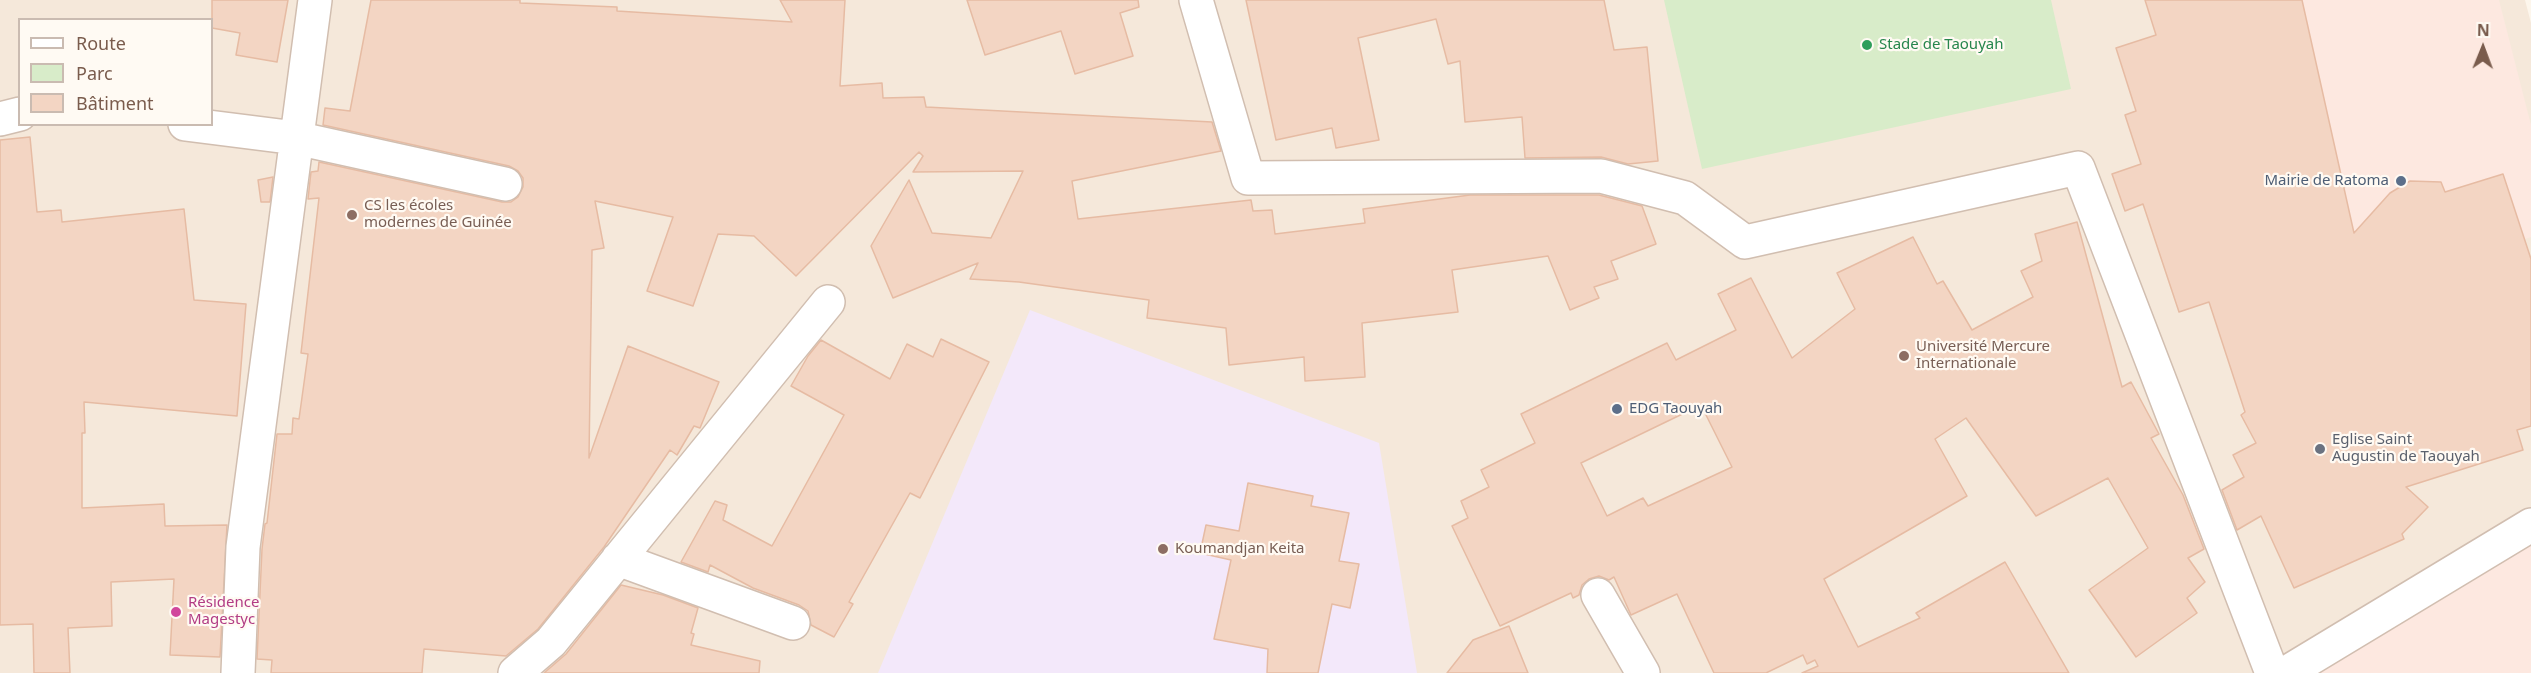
<!DOCTYPE html>
<meta charset="utf-8">
<style>
body{margin:0}
#map{position:relative;width:2531px;height:673px;overflow:hidden;background:#fdf6ec;font-family:"Noto Sans",sans-serif}
canvas{display:block}
.legend{position:absolute;left:18px;top:18px;width:195px;height:108px;box-sizing:border-box;background:#fffaf3;border:2px solid #cabbb1;margin:0;padding:8px 10px;list-style:none;font-size:18px;color:#7a5c4d}
.legend li{display:flex;align-items:center;gap:12px;height:30px}
.legend b{width:30px;border:2px solid #cabbb1}
.north{position:absolute;left:2453px;top:18px;width:60px;height:60px;-webkit-text-stroke:4px #fffaf3;paint-order:stroke;rotate:1deg;font-size:16px;font-weight:700;line-height:24px;text-align:center;color:#7a5c4d}
.north::after{content:'';display:block;margin:auto;width:21px;height:27px;background:#7a5c4d;clip-path:polygon(50% 0,100% 100%,50% 72%,0 100%)}
</style>
<div id="map">
<canvas width="2531" height="673"></canvas>
<ul class="legend">
<li><b style="height:8px;background:#fff"></b>Route</li>
<li><b style="height:16px;background:#d8ecc9"></b>Parc</li>
<li><b style="height:16px;background:#f3d5c3"></b>Bâtiment</li>
</ul>
<div class="north">N</div>
</div>
<script>
const ctx = document.querySelector('canvas').getContext('2d');
ctx.lineJoin = 'round';
function fill(path, color) { ctx.fillStyle = color; ctx.fill(path, 'evenodd'); }
const shape = rows => new Path2D(rows.map(r => 'M' + r).join(''));
function strokePath(path, color, width, dash) { ctx.strokeStyle = color; ctx.lineWidth = width; ctx.lineCap = dash ? 'butt' : 'round'; ctx.setLineDash(dash || []); ctx.stroke(path); }
function label(font, color, halo, rows, align = 'center') {
  ctx.font = font + ' "Noto Sans",sans-serif'; ctx.lineWidth = 4.5; ctx.setLineDash([]); ctx.textBaseline = 'middle'; ctx.strokeStyle = halo; ctx.fillStyle = color; for (const [text, x, y, turn = 0] of rows) {
    ctx.save(); ctx.translate(x, y); ctx.rotate((+turn || 0) * Math.PI / 180); ctx.textAlign = isNaN(turn) ? turn : align; if (halo) ctx.strokeText(text, 0, 0); ctx.fillText(text, 0, 0); ctx.restore();
  }
}
const residential = shape([
 [0,0,2525,0,2531,23,2531,673,0,673],
 [20,20,212,20,212,124,20,124]
]);
const commercial = shape([
 [2222,0,2499,0,2531,125,2531,237,2345,298],
 [2531,542,2531,673,2317,673]
]);
const education = shape([
 [1030,310,1379,443,1417,673,878,673]
]);
const green = shape([
 [1664,0,2051,0,2071,89,1702,169]
]);
const building = shape([
 [212,0,288,0,277,62,236,55,240,33,212,28,212,0],
 [371,0,520,0,520,3,617,7,617,11,792,22,780,0,845,0,840,86,882,83,883,98,924,97,926,107,1212,122,1221,151,1072,181,1078,219,1251,200,1253,211,1272,210,1275,234,1365,223,1363,209,1470,195,1599,195,1642,206,1656,244,1611,261,1618,279,1594,287,1599,298,1570,310,1548,256,1452,270,1458,312,1362,323,1365,377,1305,381,1304,357,1229,365,1226,328,1147,318,1149,300,1019,282,970,279,978,263,893,298,871,246,909,180,932,233,991,238,1023,171,913,172,923,156,919,152,796,276,754,236,718,234,693,306,647,291,673,217,595,201,604,248,592,250,589,458,628,346,719,382,700,428,694,426,677,455,670,450,604,547,538,629,506,656,424,649,422,673,271,673,272,660,257,659,262,549,265,524,267,523,277,434,292,434,293,418,299,419,308,354,301,353,319,198,308,199,311,172,318,171,319,162,502,202,511,202,518,197,523,187,523,178,518,171,509,166,323,125,325,108,350,111,371,0],
 [967,0,1138,0,1139,7,1120,13,1133,56,1075,74,1061,31,985,55,967,0],
 [1246,0,1604,0,1614,50,1647,47,1658,161,1628,164,1601,157,1525,158,1522,117,1465,122,1460,61,1448,64,1436,19,1358,38,1379,140,1336,148,1332,128,1276,140,1246,0],
 [2145,0,2302,0,2354,233,2390,193,2410,181,2441,182,2445,192,2503,174,2531,259,2531,426,2517,430,2523,450,2406,487,2428,507,2402,534,2404,539,2294,588,2261,516,2237,530,2222,490,2244,477,2233,455,2256,443,2241,415,2245,412,2209,302,2179,312,2143,204,2125,211,2112,174,2141,164,2125,115,2136,111,2116,48,2156,35,2145,0],
 [30,137,37,212,61,210,62,222,184,209,194,300,246,304,237,416,84,402,85,433,82,433,82,508,164,504,165,526,227,525,220,657,170,655,174,579,111,582,112,626,68,628,70,673,34,673,33,624,0,625,0,140,30,137],
 [273,177,270,202,261,202,258,180,273,177],
 [2077,222,2122,387,2131,382,2159,434,2151,438,2183,495,2204,549,2188,558,2205,582,2187,598,2197,613,2136,657,2089,590,2148,548,2108,478,2036,516,1966,418,1935,439,1967,496,1824,579,1858,647,1920,618,1916,613,2005,562,2069,673,1802,673,1818,666,1815,660,1807,664,1803,655,1766,673,1714,673,1677,594,1631,615,1614,577,1609,580,1599,576,1589,579,1582,585,1579,595,1573,598,1571,593,1500,626,1452,526,1468,518,1461,501,1489,487,1481,470,1535,443,1521,414,1667,343,1676,360,1736,330,1718,294,1751,278,1792,358,1855,309,1837,273,1913,237,1937,284,1943,281,1972,330,2033,297,2021,271,2042,261,2035,234,2077,222],
 [1701,405,1732,467,1648,506,1643,498,1607,516,1581,463,1701,405],
 [941,339,989,362,920,498,910,493,849,602,853,604,834,637,811,625,808,611,799,605,753,588,710,565,708,572,681,562,715,501,727,505,723,520,772,546,844,415,791,386,808,356,821,340,890,379,907,344,933,357,941,339],
 [1248,483,1313,496,1311,506,1349,513,1339,561,1359,564,1350,608,1332,604,1318,673,1267,673,1268,649,1214,639,1231,560,1200,553,1206,525,1239,531,1248,483],
 [621,585,663,595,698,608,691,633,694,634,691,645,760,661,759,673,544,673,566,654,621,585],
 [1509,626,1528,673,1447,673,1473,640,1509,626]
]);
const street = shape([
 [1196,0,1248,178,1601,176,1685,198,1745,242,2078,168,2272,673],
 [0,119,20,114],
 [185,124,296,138,505,184],
 [618,559,793,623],
 [1598,595,1643,673],
 [238,673,243,547,315,0],
 [515,673,551,642,828,302],
 [2286,673,2531,525]
]);
const markers = [
 [1867,45,6,"#2e9e5b"],
 [2401,181,6,"#5c6f8a"],
 [352,215,6,"#8d6e63"],
 [1904,356,6,"#8d6e63"],
 [1617,409,6,"#5c6f8a"],
 [2320,449,6,"#6b7280"],
 [1163,549,6,"#8d6e63"],
 [176,612,6,"#d1479c"]
];
const leisureNames = [
 ["Stade de Taouyah",1879,45]
];
const serviceNames = [
 ["Mairie de Ratoma",2389,181],
 ["EDG Taouyah",1629,409,"left"]
];
const educationNames = [
 ["CS les écoles",364,206],
 ["modernes de Guinée",364,223],
 ["Université Mercure",1916,347],
 ["Internationale",1916,364],
 ["Koumandjan Keita",1175,549]
];
const worshipNames = [
 ["Eglise Saint",2332,440],
 ["Augustin de Taouyah",2332,457]
];
const hotelNames = [
 ["Résidence",188,603],
 ["Magestyc",188,620]
];
fill(residential, '#f5e8da');
fill(commercial, '#fde8e0');
fill(education, '#f3e8fa');
fill(green, '#d8ecc9');
fill(building, '#f3d5c3');
strokePath(building, '#e6bba3', 1.5);
strokePath(street, '#d1beb0', 36);
strokePath(street, '#fff', 33);
for (const [x, y, r, color] of markers) { const dot = new Path2D(); dot.arc(x, y, r, 0, 2 * Math.PI); ctx.fillStyle = color; ctx.fill(dot); strokePath(dot, '#fffaf3', 2); }
label('15px', '#27864d', '#fffaf3', leisureNames, 'left');
label('15px', '#4e5e75', '#fffaf3', serviceNames, 'right');
label('15px', '#785e54', '#fffaf3', educationNames, 'left');
label('15px', '#5b616d', '#fffaf3', worshipNames, 'left');
label('15px', '#b23c85', '#fffaf3', hotelNames, 'left');
</script>
